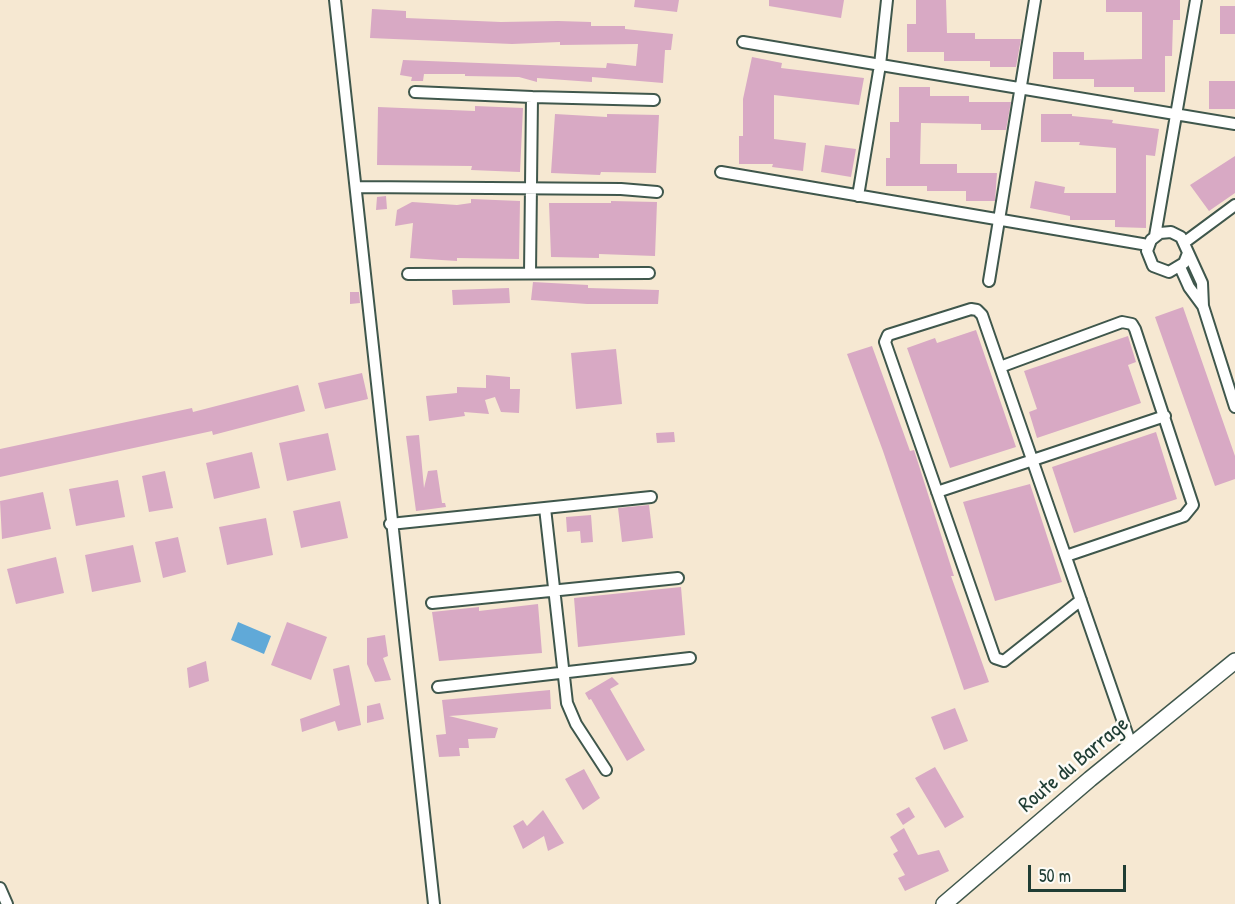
<!DOCTYPE html>
<style>
body{margin:0}
#map{position:relative;width:1235px;height:904px;overflow:hidden;background:#f6e8d2;font-family:"Patrick Hand",sans-serif}
canvas{display:block}
.scale{position:absolute;left:1028px;top:865px;width:98px;height:27px;box-sizing:border-box;border:3px solid #1f3d34;border-top:0;padding-left:8px;font-size:18px;line-height:21px;white-space:nowrap;color:#1f3d34;-webkit-text-stroke:4px #fdfcf7;paint-order:stroke}
</style>
<div id="map">
<canvas width="1235" height="904"></canvas>
<div class="scale">50 m</div>
</div>
<script>
const ctx = document.querySelector('canvas').getContext('2d');
ctx.lineJoin = 'round';
function fill(path, color) { ctx.fillStyle = color; ctx.fill(path, 'evenodd'); }
const shape = rows => new Path2D(rows.map(r => 'M' + r).join(''));
function strokePath(path, color, width, dash) { ctx.strokeStyle = color; ctx.lineWidth = width; ctx.lineCap = dash ? 'butt' : 'round'; ctx.setLineDash(dash || []); ctx.stroke(path); }
function label(font, color, halo, rows, align = 'center') {
  ctx.font = font + ' "Patrick Hand",sans-serif'; ctx.lineWidth = 5; ctx.setLineDash([]); ctx.textBaseline = 'middle'; ctx.strokeStyle = halo; ctx.fillStyle = color; for (const [text, x, y, turn = 0] of rows) {
    ctx.save(); ctx.translate(x, y); ctx.rotate((+turn || 0) * Math.PI / 180); ctx.textAlign = isNaN(turn) ? turn : align; if (halo) ctx.strokeText(text, 0, 0); ctx.fillText(text, 0, 0); ctx.restore();
  }
}
const water = shape([
 [238,622,271,636,264,654,231,640]
]);
const building = shape([
 [635,0,679,0,677,12,634,7],
 [769,0,844,0,841,18,769,6],
 [916,0,946,0,947,33,975,33,975,39,1021,39,1016,67,990,67,990,61,944,61,944,52,907,52,907,24,916,24],
 [1106,0,1180,0,1180,20,1173,20,1172,56,1165,56,1165,92,1134,92,1134,87,1094,87,1094,79,1053,79,1053,52,1084,52,1084,60,1142,59,1142,12,1106,12],
 [1220,6,1235,6,1235,34,1220,34],
 [372,9,406,11,406,18,501,22,558,21,591,22,591,26,625,26,625,29,673,34,671,50,665,50,663,83,592,77,592,82,537,78,537,82,519,77,465,76,465,74,424,74,423,81,411,81,412,77,400,75,403,60,606,68,607,63,636,66,638,44,560,45,560,42,512,44,370,38],
 [752,57,782,63,781,68,864,78,859,105,774,95,774,139,806,143,803,171,772,167,773,164,739,164,739,136,743,136,743,99],
 [1209,81,1235,81,1235,109,1209,109],
 [899,87,930,87,930,96,969,96,969,102,1011,102,1006,130,981,130,981,124,921,123,920,164,957,164,957,173,997,173,995,201,966,201,966,191,927,191,927,186,886,186,886,158,890,158,890,122,899,122],
 [475,106,523,108,520,172,471,170,472,166,377,165,378,107,475,111],
 [555,114,607,117,607,114,659,115,656,173,601,172,600,175,551,173],
 [1041,114,1072,114,1072,116,1113,120,1112,123,1159,129,1155,156,1146,155,1146,228,1115,227,1115,220,1070,220,1070,216,1030,208,1035,181,1065,187,1064,193,1116,193,1116,148,1079,145,1080,142,1041,142],
 [825,145,856,149,851,177,821,172],
 [1235,156,1235,193,1209,211,1190,185],
 [386,196,387,209,376,210,377,197],
 [471,199,520,201,519,259,457,258,457,261,410,258,413,223,395,226,397,210,412,202,457,205,471,203],
 [611,201,657,202,655,256,599,254,599,258,551,257,549,203,611,203],
 [533,282,588,285,588,288,659,290,658,304,587,304,531,300],
 [509,288,510,303,453,305,452,290],
 [350,292,359,292,360,303,350,304],
 [1183,307,1235,456,1235,479,1215,486,1155,317],
 [976,330,1016,447,950,468,907,348,935,338,937,343],
 [1128,336,1136,362,1128,365,1141,403,1037,438,1029,412,1037,409,1024,371],
 [872,346,910,451,914,450,954,576,951,576,989,682,964,690,883,451,847,354],
 [616,349,622,404,576,409,571,353],
 [362,373,368,399,325,409,318,383],
 [486,375,510,377,510,389,520,389,519,413,501,412,495,397,485,400,489,414,464,412,465,416,429,421,426,396,457,393,457,387,486,388],
 [298,385,305,411,213,435,212,431,0,477,0,449,192,408,193,412],
 [674,432,675,442,657,443,656,433],
 [1156,432,1177,499,1074,533,1052,467],
 [328,433,336,470,287,481,279,443],
 [419,435,424,488,428,471,437,470,442,503,445,503,446,507,416,511,406,436],
 [252,452,260,488,214,499,206,463],
 [165,471,173,508,149,512,142,476],
 [118,480,125,517,76,526,69,489],
 [1030,484,1062,582,995,601,963,502],
 [43,492,51,529,2,539,0,501],
 [340,501,348,538,301,548,293,511],
 [649,505,653,538,622,542,618,508],
 [591,515,593,542,581,543,580,531,567,532,566,517],
 [266,518,273,555,227,565,219,527],
 [178,537,186,572,163,578,155,542],
 [133,545,141,582,92,592,85,555],
 [56,557,64,593,16,604,7,569],
 [681,587,685,635,578,647,574,598],
 [538,604,542,653,439,661,432,612,479,607,479,611],
 [287,622,327,637,311,680,271,665],
 [385,635,388,656,383,658,391,680,375,682,367,664,367,638],
 [206,661,209,681,189,688,187,668],
 [349,665,361,725,338,731,335,721,302,732,300,719,340,705,333,669],
 [612,677,619,684,610,689,645,750,627,761,591,699,589,700,585,693],
 [550,690,551,709,449,716,498,728,495,738,468,739,469,748,459,748,460,756,439,757,436,735,446,734,442,700],
 [380,703,384,719,367,723,367,706],
 [955,708,968,741,944,750,931,717],
 [935,767,964,817,945,828,915,778],
 [584,769,600,798,583,810,565,779],
 [909,807,915,817,903,825,896,814],
 [543,810,564,843,548,851,544,836,523,849,513,826,523,820,527,826],
 [904,828,918,855,939,850,949,871,905,891,898,878,905,875,893,854,898,851,890,837]
]);
const street = shape([
 [335,0,434,904],
 [743,42,1235,124],
 [415,92,532,97],
 [721,172,1148,245],
 [357,187,621,189,657,192],
 [858,196,880,65,887,0],
 [1155,236,1196,0],
 [1185,242,1235,205],
 [1188,253,1184,263,1169,272,1153,266,1147,251,1151,240,1160,233,1171,232,1181,237,1202,283,1203,306],
 [1180,267,1189,287,1203,306,1235,407],
 [530,273,532,97,654,100],
 [408,274,649,273],
 [989,281,1035,0],
 [1000,367,1122,322,1132,324,1135,329,1193,505,1184,516,1066,556],
 [937,492,1165,416],
 [545,508,567,703,576,724,606,770],
 [390,524,651,497],
 [1081,600,1004,661,995,658,885,342,888,335,971,309,977,310,982,315,1131,745],
 [432,603,678,578],
 [438,687,690,658],
 [0,888,7,904]
]);
const secondary = shape([
 [944,904,1090,779,1235,661]
]);
const streetNames = [
 ["Route du Barrage",1074,765,-40]
];
fill(water, '#60a9d8');
fill(building, '#d8a9c4');
strokePath(street, '#3f574c', 14);
strokePath(secondary, '#3f574c', 18);
strokePath(street, '#fff', 10);
strokePath(secondary, '#fff', 15);
label('22px', '#1f3d34', '#fdfcf7', streetNames);
</script>
